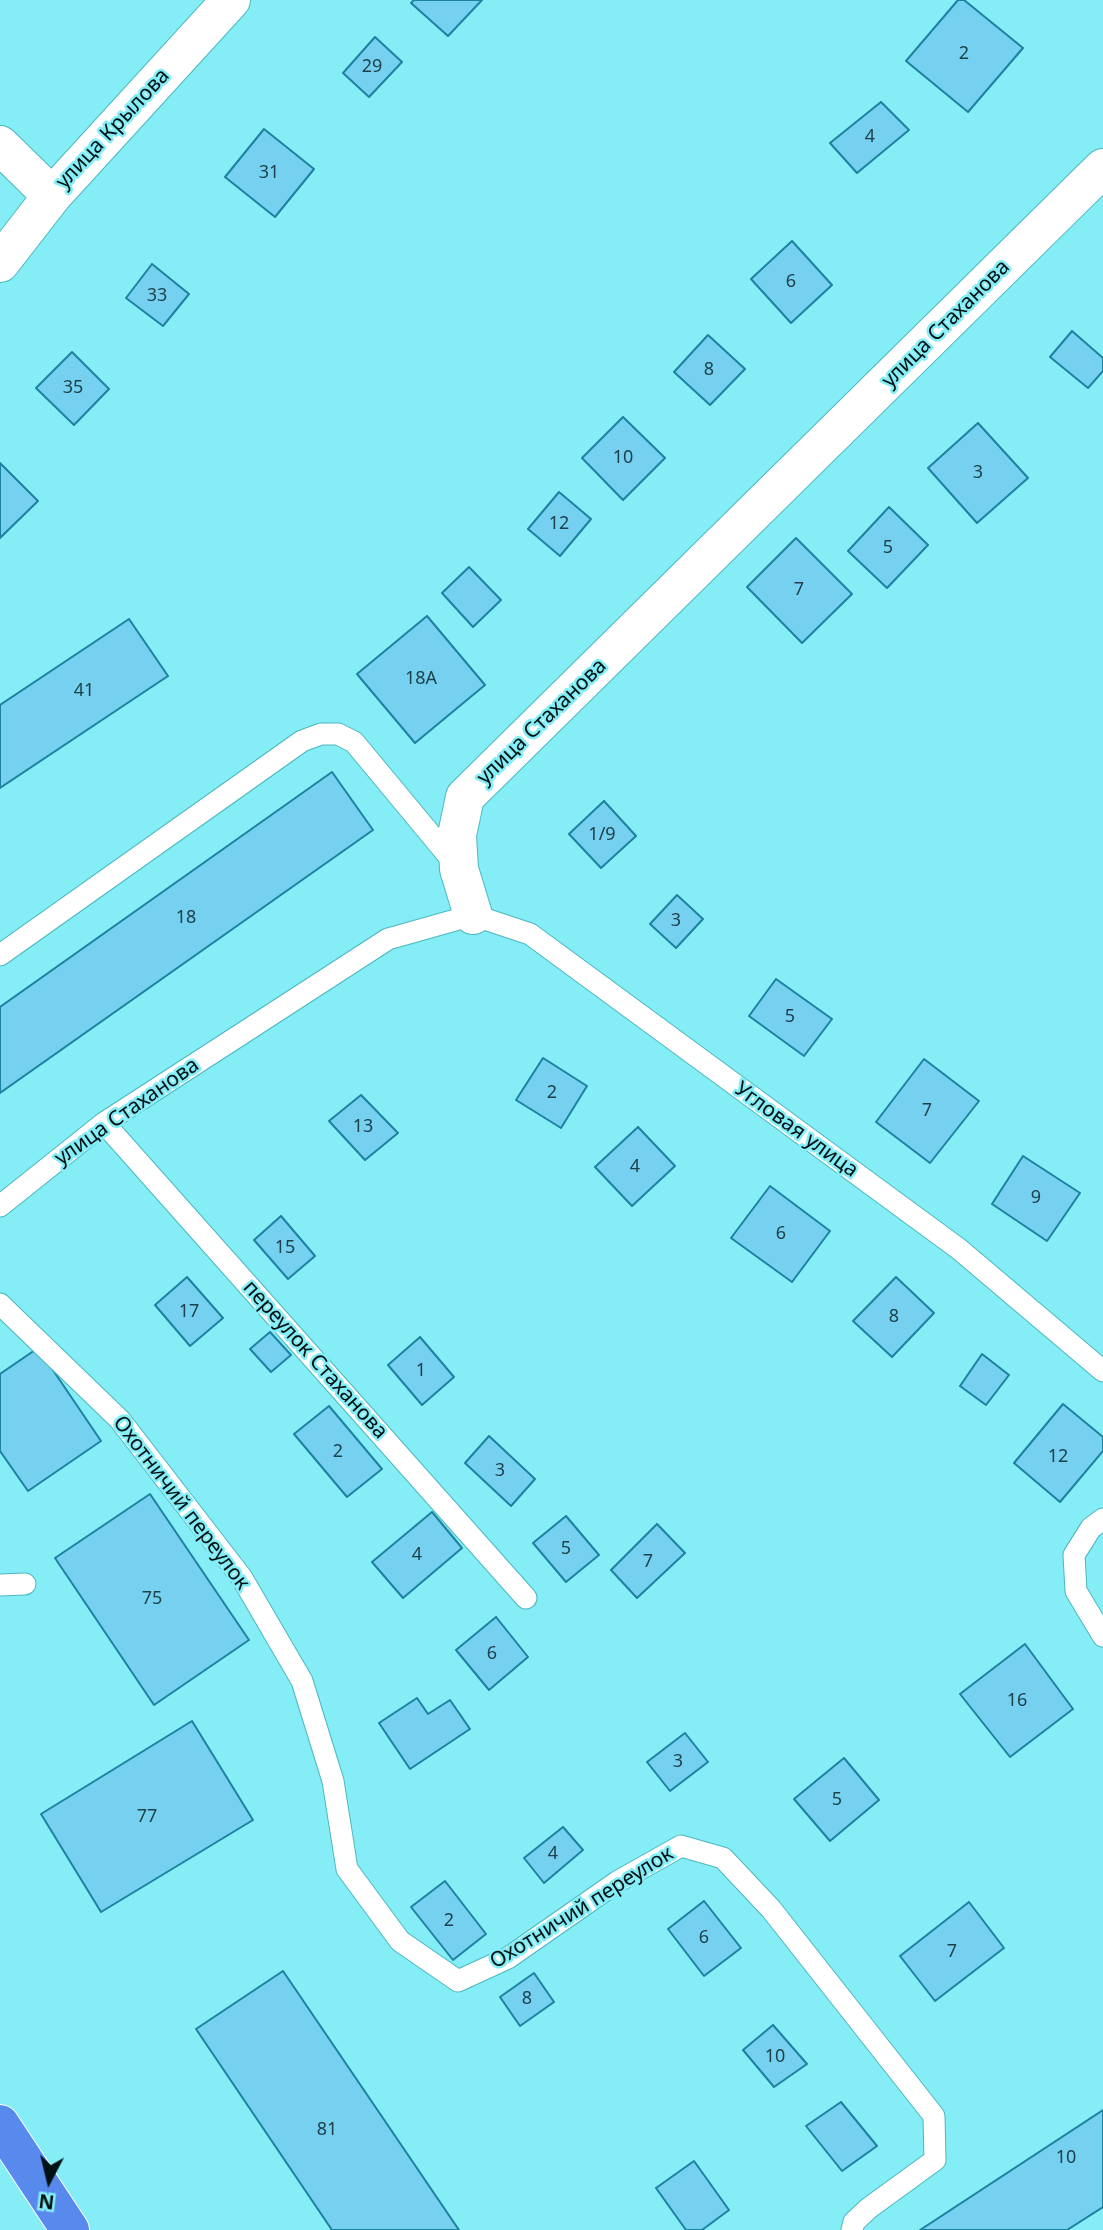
<!DOCTYPE html>
<meta charset="utf-8">
<style>
body{margin:0}
#map{position:relative;width:1103px;height:2230px;overflow:hidden;background:#84edf6;font-family:"Noto Sans",sans-serif}
canvas{display:block}
.north{position:absolute;left:14px;top:2146px;width:70px;height:70px;-webkit-text-stroke:5px #84edf6;paint-order:stroke;rotate:187deg;font-size:19px;font-weight:700;line-height:28px;text-align:center;color:#001113}
.north::after{content:'';display:block;margin:auto;width:24px;height:32px;background:#001113;clip-path:polygon(50% 0,100% 100%,50% 72%,0 100%)}
</style>
<div id="map">
<canvas width="1103" height="2230"></canvas>
<div class="north">N</div>
</div>
<script>
const ctx = document.querySelector('canvas').getContext('2d');
ctx.lineJoin = 'round';
function fill(path, color) { ctx.fillStyle = color; ctx.fill(path, 'evenodd'); }
const shape = rows => new Path2D(rows.map(r => 'M' + r).join(''));
function strokePath(path, color, width, dash) { ctx.strokeStyle = color; ctx.lineWidth = width; ctx.lineCap = dash ? 'butt' : 'round'; ctx.setLineDash(dash || []); ctx.stroke(path); }
function label(font, color, halo, rows, align = 'center') {
  ctx.font = font + ' "Noto Sans",sans-serif'; ctx.lineWidth = 5; ctx.setLineDash([]); ctx.textBaseline = 'middle'; ctx.strokeStyle = halo; ctx.fillStyle = color; for (const [text, x, y, turn = 0] of rows) {
    ctx.save(); ctx.translate(x, y); ctx.rotate((+turn || 0) * Math.PI / 180); ctx.textAlign = isNaN(turn) ? turn : align; if (halo) ctx.strokeText(text, 0, 0); ctx.fillText(text, 0, 0); ctx.restore();
  }
}
const building = shape([
 [414,0,482,0,448,36,411,3,414,0],
 [958,0,964,0,1023,48,968,112,906,61,958,0],
 [375,37,402,62,369,97,343,73,375,37],
 [881,102,909,130,857,173,830,143,881,102],
 [264,129,314,169,275,217,225,177,264,129],
 [792,241,832,285,791,323,751,279,792,241],
 [152,264,189,294,163,326,126,298,152,264],
 [1072,331,1103,358,1103,371,1088,388,1050,357,1072,331],
 [708,335,745,369,710,405,674,372,708,335],
 [72,352,109,389,74,425,36,388,72,352],
 [623,417,665,458,623,500,582,458,623,417],
 [978,423,1028,478,977,523,928,468,978,423],
 [0,463,38,501,0,538,0,463],
 [559,492,591,519,560,556,528,529,559,492],
 [889,507,928,545,887,588,848,551,889,507],
 [796,538,852,594,802,643,747,587,796,538],
 [469,567,501,600,473,627,442,593,469,567],
 [427,616,485,685,415,743,357,674,427,616],
 [129,619,168,676,0,788,0,705,129,619],
 [332,772,373,830,0,1093,0,1007,332,772],
 [604,801,636,836,601,868,569,834,604,801],
 [677,895,703,919,676,948,650,924,677,895],
 [776,979,832,1019,804,1056,749,1016,776,979],
 [543,1058,587,1086,561,1128,516,1100,543,1058],
 [924,1059,979,1101,930,1163,876,1122,924,1059],
 [361,1095,398,1133,365,1160,329,1121,361,1095],
 [638,1127,675,1166,632,1206,595,1167,638,1127],
 [1023,1156,1080,1193,1047,1241,992,1204,1023,1156],
 [770,1186,830,1231,792,1282,731,1238,770,1186],
 [281,1216,315,1256,288,1279,254,1240,281,1216],
 [187,1277,223,1318,190,1346,155,1305,187,1277],
 [896,1277,934,1313,892,1357,853,1321,896,1277],
 [270,1332,291,1355,271,1372,250,1349,270,1332],
 [420,1337,454,1377,422,1405,388,1365,420,1337],
 [38,1348,101,1441,28,1491,0,1451,0,1374,38,1348],
 [982,1354,1009,1375,986,1405,960,1386,982,1354],
 [1063,1404,1103,1437,1103,1451,1060,1502,1014,1463,1063,1404],
 [329,1406,382,1469,347,1497,294,1434,329,1406],
 [489,1436,535,1479,511,1506,465,1463,489,1436],
 [150,1494,249,1640,154,1705,55,1558,150,1494],
 [432,1512,462,1548,403,1598,372,1562,432,1512],
 [566,1516,599,1555,566,1582,533,1543,566,1516],
 [657,1524,685,1553,637,1598,611,1570,657,1524],
 [496,1617,528,1657,489,1690,456,1650,496,1617],
 [1025,1644,1073,1709,1010,1757,960,1694,1025,1644],
 [417,1698,428,1714,450,1700,470,1729,410,1769,379,1723,417,1698],
 [192,1721,253,1820,101,1912,41,1814,192,1721],
 [685,1733,708,1762,670,1791,647,1762,685,1733],
 [844,1758,879,1800,830,1841,794,1799,844,1758],
 [563,1827,583,1850,544,1883,524,1858,563,1827],
 [445,1881,486,1934,453,1960,411,1907,445,1881],
 [704,1901,741,1948,704,1976,668,1929,704,1901],
 [969,1902,1004,1948,935,2001,900,1956,969,1902],
 [283,1971,459,2230,332,2230,196,2029,283,1971],
 [534,1973,554,2002,520,2026,500,1997,534,1973],
 [773,2025,807,2064,774,2087,743,2050,773,2025],
 [841,2102,877,2146,842,2171,806,2126,841,2102],
 [1103,2110,1103,2207,1067,2230,920,2230,1103,2110],
 [694,2161,729,2210,702,2230,686,2230,656,2188,694,2161]
]);
const lane = shape([
 [0,955,302,741,321,734,338,734,354,742,456,865],
 [104,1123,526,1598],
 [0,1206,104,1123,388,939,473,915,530,934,959,1249,1103,1371],
 [0,1304,120,1420,242,1578,302,1681,333,1781,347,1869,400,1941,458,1981,508,1958,617,1882,681,1846,723,1858,771,1909,934,2116,935,2160,869,2208,854,2222,852,2230],
 [1103,1519,1091,1528,1074,1555,1076,1591,1103,1636],
 [0,1585,25,1584]
]);
const street = shape([
 [0,145,52,196],
 [0,263,52,196,231,0],
 [473,915,459,869,457,835,465,797,1103,168]
]);
const highway = shape([
 [0,2124,70,2230]
]);
const numberNames = [
 ["2",964,54],
 ["29",372,67],
 ["4",870,137],
 ["31",269,173],
 ["6",791,282],
 ["33",157,296],
 ["8",709,370],
 ["35",73,388],
 ["10",623,458],
 ["3",978,473],
 ["12",559,524],
 ["5",888,548],
 ["7",799,590],
 ["18А",421,679],
 ["41",84,691],
 ["1/9",602,835],
 ["18",186,918],
 ["3",676,921],
 ["5",790,1017],
 ["2",552,1093],
 ["7",927,1111],
 ["13",363,1127],
 ["4",635,1167],
 ["9",1036,1198],
 ["6",781,1234],
 ["15",285,1248],
 ["17",189,1312],
 ["8",894,1317],
 ["1",421,1371],
 ["2",338,1452],
 ["12",1058,1457],
 ["3",500,1471],
 ["5",566,1549],
 ["4",417,1555],
 ["7",648,1562],
 ["75",152,1599],
 ["6",492,1654],
 ["16",1017,1701],
 ["3",678,1762],
 ["5",837,1800],
 ["77",147,1817],
 ["4",553,1854],
 ["2",449,1921],
 ["6",704,1938],
 ["7",952,1952],
 ["8",527,1999],
 ["10",775,2057],
 ["81",327,2130],
 ["10",1066,2158]
];
const streetNames = [
 ["улица Крылова",113,129,-47],
 ["улица Стаханова",946,324,-45],
 ["улица Стаханова",542,722,-44],
 ["улица Стаханова",127,1112,-35],
 ["Угловая улица",796,1130,36],
 ["переулок Стаханова",315,1360,48],
 ["Охотничий переулок",181,1503,53],
 ["Охотничий переулок",582,1908,-32]
];
fill(building, '#76d1f1');
strokePath(building, '#1c82a0', 2);
strokePath(lane, '#4cb7c0', 23);
strokePath(street, '#4cb7c0', 40);
strokePath(highway, '#fff', 40);
strokePath(lane, '#fff', 21);
strokePath(street, '#fff', 38);
strokePath(highway, '#5889ed', 38);
label('18px', '#1e414a', null, numberNames);
label('21px', '#001113', '#84edf6', streetNames);
</script>
